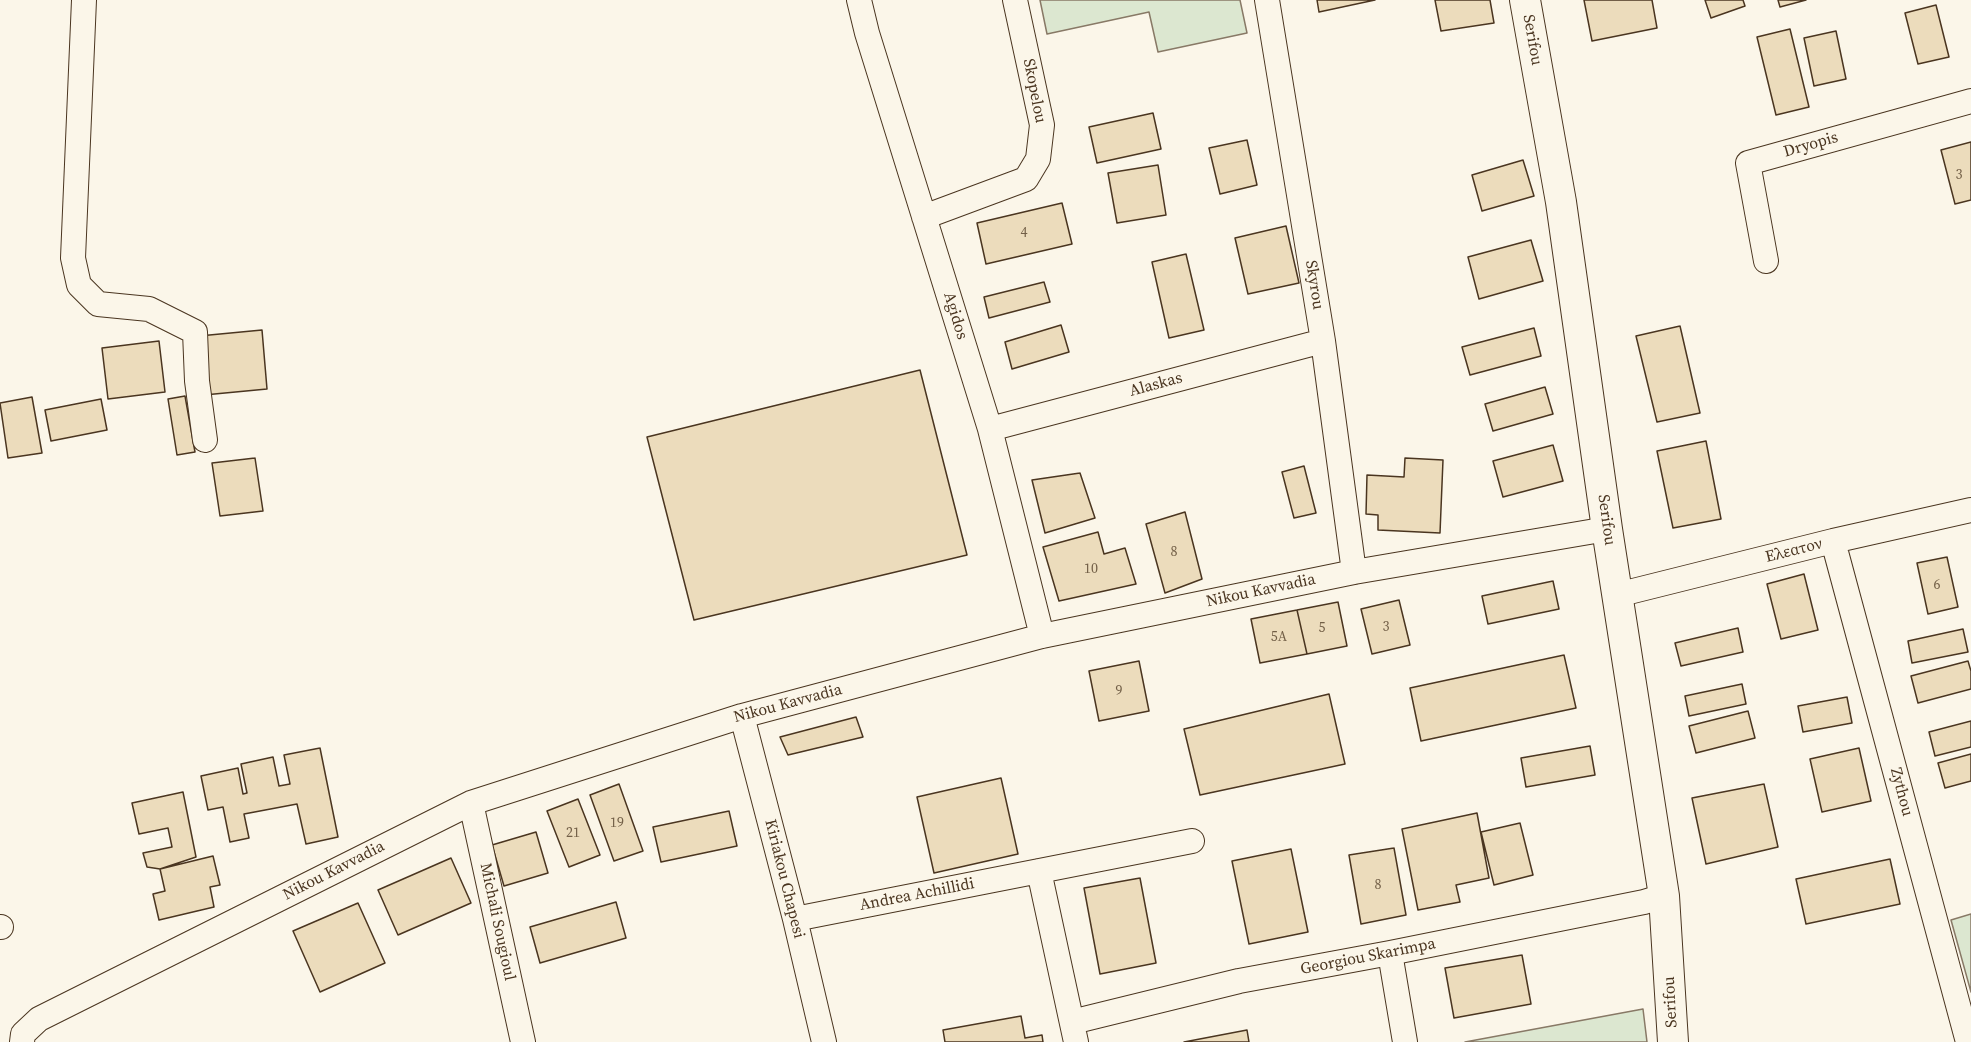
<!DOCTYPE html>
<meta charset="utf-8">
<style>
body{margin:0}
canvas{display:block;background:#fbf6e9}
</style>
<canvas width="1971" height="1042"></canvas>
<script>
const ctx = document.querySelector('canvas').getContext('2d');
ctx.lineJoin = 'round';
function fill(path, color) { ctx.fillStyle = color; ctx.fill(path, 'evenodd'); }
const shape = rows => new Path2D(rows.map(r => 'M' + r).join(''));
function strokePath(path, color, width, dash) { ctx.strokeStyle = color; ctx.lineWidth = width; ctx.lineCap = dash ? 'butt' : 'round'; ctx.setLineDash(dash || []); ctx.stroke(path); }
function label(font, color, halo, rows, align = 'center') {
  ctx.font = font + ' "Source Serif 4",serif'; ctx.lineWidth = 4.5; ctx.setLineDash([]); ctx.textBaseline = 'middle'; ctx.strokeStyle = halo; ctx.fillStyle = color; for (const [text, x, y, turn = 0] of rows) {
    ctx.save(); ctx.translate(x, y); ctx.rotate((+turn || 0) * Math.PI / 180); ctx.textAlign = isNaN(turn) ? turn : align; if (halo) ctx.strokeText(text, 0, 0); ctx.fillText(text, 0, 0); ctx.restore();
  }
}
const green = shape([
 [1040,0,1240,0,1247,33,1158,52,1149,12,1047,34,1040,0],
 [1971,914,1971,992,1951,920,1971,914],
 [1643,1009,1647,1042,1465,1042,1643,1009]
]);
const building = shape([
 [1317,0,1375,0,1319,12,1317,0],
 [1435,0,1490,0,1494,23,1441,31,1435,0],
 [1584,0,1652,0,1657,28,1592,41,1584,0],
 [1705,0,1743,0,1745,6,1711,18,1705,0],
 [1778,0,1806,0,1780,7,1778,0],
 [1936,5,1949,57,1918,64,1905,13,1936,5],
 [1790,29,1809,107,1776,115,1757,37,1790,29],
 [1836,31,1846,79,1814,86,1804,38,1836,31],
 [1153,113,1161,149,1097,163,1089,127,1153,113],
 [1247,140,1257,185,1220,194,1209,148,1247,140],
 [1971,142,1971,200,1955,204,1941,150,1971,142],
 [1523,160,1534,196,1482,211,1472,175,1523,160],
 [1158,165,1166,215,1117,223,1108,173,1158,165],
 [1062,203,1072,244,986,264,977,223,1062,203],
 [1286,226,1299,283,1248,294,1235,238,1286,226],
 [1531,240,1543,281,1479,299,1468,257,1531,240],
 [1186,254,1204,330,1169,338,1152,262,1186,254],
 [1044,282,1050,302,989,318,984,297,1044,282],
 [1061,325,1069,352,1012,369,1005,342,1061,325],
 [1680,326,1700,413,1657,422,1636,336,1680,326],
 [1534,328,1541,356,1470,375,1462,347,1534,328],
 [262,330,267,389,204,395,199,336,262,330],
 [159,341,165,392,108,399,102,348,159,341],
 [920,370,967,555,694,620,647,437,920,370],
 [1545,387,1553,414,1493,431,1485,404,1545,387],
 [185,396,195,452,177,455,168,399,185,396],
 [32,397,42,453,8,458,0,403,32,397],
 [101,399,107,430,51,441,45,410,101,399],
 [1706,441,1721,519,1673,528,1657,451,1706,441],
 [1553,445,1563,481,1503,497,1493,461,1553,445],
 [255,458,263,511,220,516,212,463,255,458],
 [1405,458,1443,460,1440,533,1378,530,1378,515,1366,514,1367,475,1404,477,1405,458],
 [1304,466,1316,513,1294,518,1282,472,1304,466],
 [1080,473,1095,518,1045,533,1032,480,1080,473],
 [1185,512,1202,579,1165,593,1146,524,1185,512],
 [1098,532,1104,554,1125,548,1136,584,1059,601,1043,547,1098,532],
 [1947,557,1958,607,1928,614,1917,563,1947,557],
 [1804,574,1818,630,1781,639,1767,584,1804,574],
 [1553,581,1559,609,1488,624,1482,596,1553,581],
 [1399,600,1410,645,1372,654,1361,609,1399,600],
 [1338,602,1347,646,1307,654,1297,610,1338,602],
 [1297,610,1307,654,1260,663,1251,619,1297,610],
 [1738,628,1743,652,1681,666,1675,643,1738,628],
 [1963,629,1968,652,1912,663,1908,641,1963,629],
 [1564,655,1576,708,1421,741,1410,688,1564,655],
 [1139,661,1149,711,1099,721,1089,671,1139,661],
 [1968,661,1971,671,1971,689,1918,703,1911,676,1968,661],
 [1742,684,1746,704,1689,716,1685,696,1742,684],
 [1329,694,1345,764,1200,795,1184,729,1329,694],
 [1847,697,1852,723,1803,732,1798,706,1847,697],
 [1748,711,1755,738,1696,753,1689,726,1748,711],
 [856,717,863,737,788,755,780,737,856,717],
 [1971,721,1971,747,1935,756,1929,732,1971,721],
 [1590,746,1595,775,1526,787,1521,758,1590,746],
 [320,748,338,837,306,844,297,804,244,814,249,838,230,842,223,807,208,810,201,776,238,768,243,794,247,793,241,764,273,757,279,786,290,784,284,755,320,748],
 [1859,748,1871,801,1822,812,1810,759,1859,748],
 [1971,754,1971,781,1945,788,1938,763,1971,754],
 [1001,778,1018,854,934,873,917,797,1001,778],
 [619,784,643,851,614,861,590,795,619,784],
 [1764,784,1778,847,1706,864,1692,798,1764,784],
 [183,792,196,857,160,869,147,867,143,853,172,847,168,828,139,834,132,803,183,792],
 [578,799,600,855,569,867,547,811,578,799],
 [729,811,737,846,661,862,653,827,729,811],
 [1477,813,1489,878,1456,885,1460,902,1418,910,1402,829,1477,813],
 [1520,823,1533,875,1494,885,1481,832,1520,823],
 [536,832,548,873,504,886,492,845,536,832],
 [1394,848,1406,915,1361,924,1349,855,1394,848],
 [1291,849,1308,932,1249,944,1232,861,1291,849],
 [213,856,220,885,210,887,214,907,159,920,153,894,165,891,160,869,213,856],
 [451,858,471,903,398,935,378,890,451,858],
 [1890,859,1900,904,1806,924,1796,879,1890,859],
 [1140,878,1156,963,1100,974,1084,888,1140,878],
 [616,902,626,938,540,963,530,927,616,902],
 [358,903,385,963,320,992,293,931,358,903],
 [1522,955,1531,1004,1454,1018,1445,968,1522,955],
 [1021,1016,1025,1038,1042,1035,1043,1042,945,1042,943,1030,1021,1016],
 [1247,1030,1249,1042,1184,1042,1247,1030]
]);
const minor = shape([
 [84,0,73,258,79,285,98,304,149,309,195,332,197,381,205,440],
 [859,0,867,33,990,429,1042,636],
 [1267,0,1323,341,1354,572],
 [924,217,1026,179,1038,159,1042,125,1015,0],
 [1766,261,1748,163,1971,101],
 [990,429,1323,341],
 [1833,541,1968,1042],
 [1617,595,1833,541,1971,510],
 [742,716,795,919,824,1042],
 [471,803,523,1042],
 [1039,871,1076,1042],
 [795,919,1192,841],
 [0,927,1,927],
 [1390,953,1405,1042],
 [1072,1022,1239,981,1390,953,1644,902,1664,896],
 [22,1042,23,1034,39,1019,471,803,742,716,1042,636,1354,572,1607,529]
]);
const tertiary = shape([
 [1525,0,1561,202,1607,529,1664,896,1673,1042]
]);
const numberNames = [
 ["3",1959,175],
 ["4",1024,233],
 ["8",1174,552],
 ["10",1091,569],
 ["6",1937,585],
 ["3",1386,627],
 ["5",1322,628],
 ["5A",1279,637],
 ["9",1119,691],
 ["19",617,823],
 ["21",573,833],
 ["8",1378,885]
];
const streetNames = [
 ["Serifou",1532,40,80],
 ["Skopelou",1034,91,79],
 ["Dryopis",1811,145,-16],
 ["Skyrou",1314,285,81],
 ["Agidos",955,316,73],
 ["Alaskas",1156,385,-15],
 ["Serifou",1606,520,82],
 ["Ελεατον",1794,551,-14],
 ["Nikou Kavvadia",1261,591,-12],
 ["Nikou Kavvadia",788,704,-15],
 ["Zythou",1901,792,75],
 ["Nikou Kavvadia",334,871,-27],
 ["Kiriakou Chapesi",784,879,76],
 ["Andrea Achillidi",917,895,-11],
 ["Michali Sougioul",497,922,78],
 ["Georgiou Skarimpa",1368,957,-11],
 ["Serifou",1671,1002,-93]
];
fill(green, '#dce7d0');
strokePath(green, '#887966', 1.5);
fill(building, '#ecdcbc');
strokePath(building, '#4a3520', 1.5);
strokePath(minor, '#4a3520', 26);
strokePath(tertiary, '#4a3520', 32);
strokePath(minor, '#fbf6e9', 24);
strokePath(tertiary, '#fbf6e9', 30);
label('14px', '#725f47', null, numberNames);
label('16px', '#4a3520', '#fbf6e9', streetNames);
</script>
